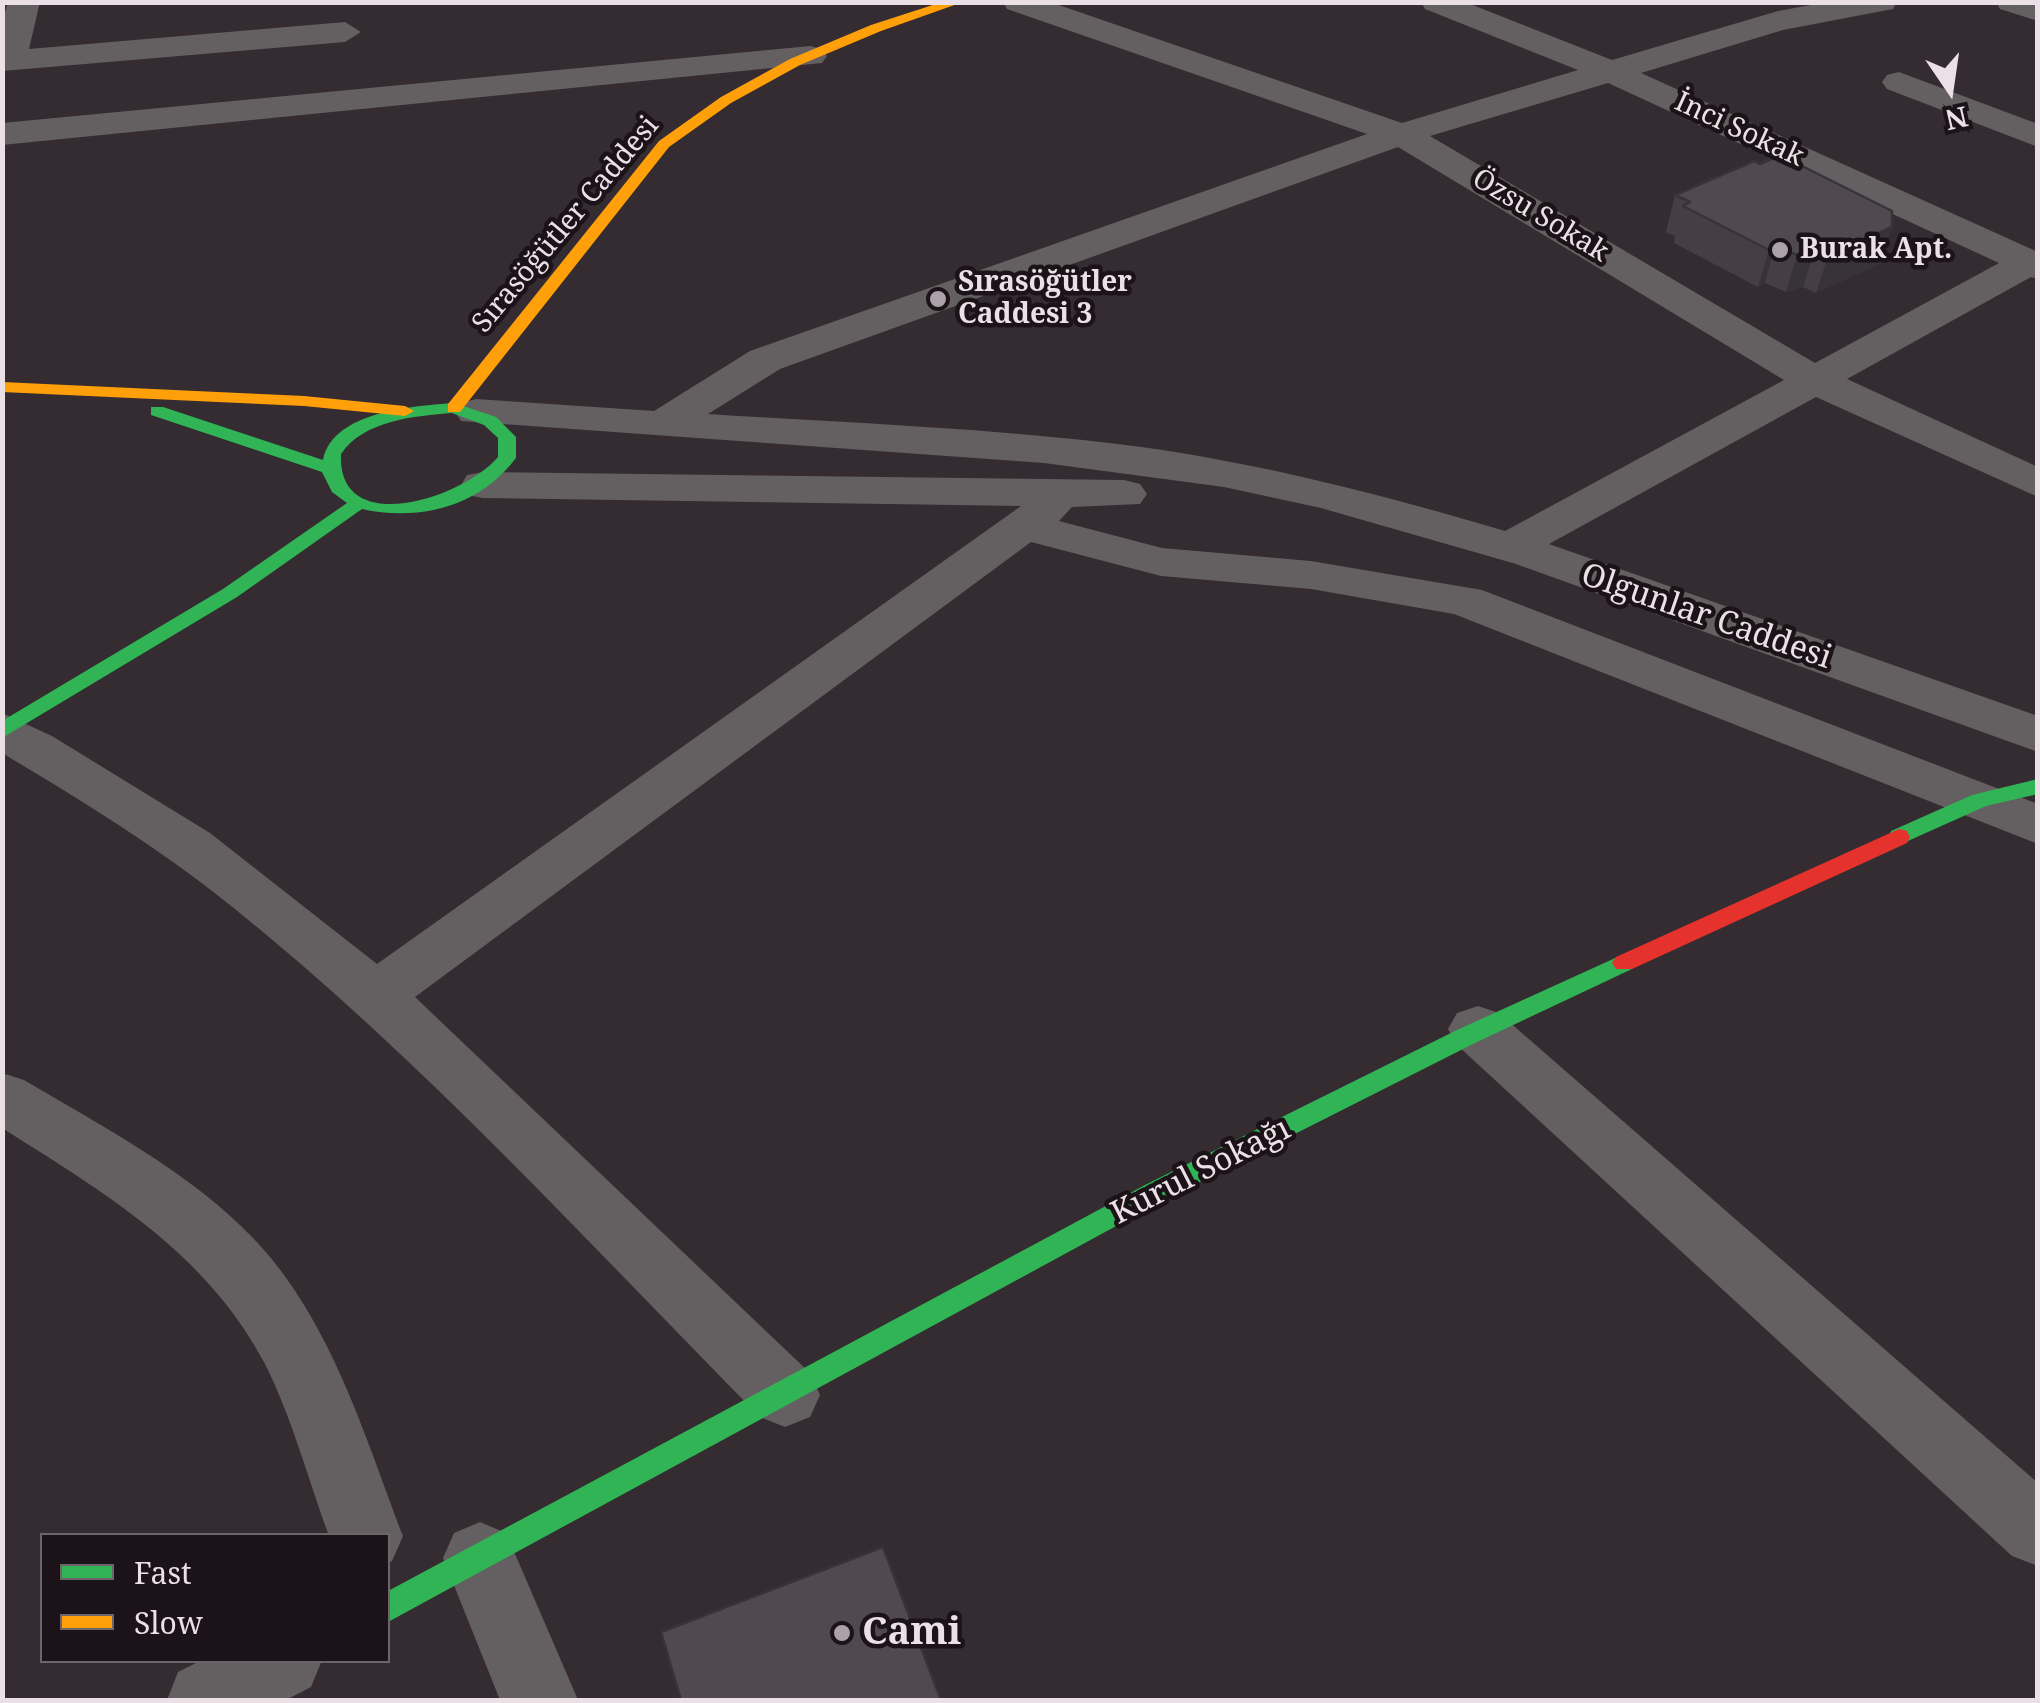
<!DOCTYPE html>
<html>
<head>
<meta charset="utf-8">
<style>
	body { margin:0 }
	#map { position:relative; width:2040px; height:1703px; overflow:hidden; background:#342c30; font-family:"Noto Serif",serif }
	canvas { display:block }
	.frame { position:absolute; inset:0; border:5px solid #ebe0e6; pointer-events:none }
	.legend { position:absolute; left:40px; top:1533px; width:350px; height:130px; box-sizing:border-box; background:#1b1317; border:2px solid #6e656a; margin:0; padding:12px 18px; list-style:none; font-size:30px; color:#ebe0e6 }
	.legend li { display:flex; align-items:center; gap:20px; height:50px }
	.legend b { width:50px; border:2px solid #6e656a }
	.north { position:absolute; left:1900px; top:40px; width:100px; height:100px; -webkit-text-stroke:8px #1b1317; paint-order:stroke; rotate:167deg; font-size:28px; font-weight:700; line-height:40px; text-align:center; color:#ebe0e6 }
	.north::after { content:''; display:block; margin:auto; width:35px; height:45px; background:#ebe0e6; clip-path:polygon(50% 0,100% 100%,50% 72%,0 100%) }
</style>
</head>
<body>
<div id="map">
<canvas width="2040" height="1703"></canvas>
<div class="frame"></div>
<ul class="legend">
<li><b style="height:12px;background:#30b455"></b>Fast</li>
<li><b style="height:12px;background:#ff9f0a"></b>Slow</li>
</ul>
<div class="north">N</div>
</div>
<script>
const ctx = document.querySelector('canvas').getContext('2d');
ctx.lineJoin = 'round';
function fill(path, color) {
  ctx.fillStyle = color;
  ctx.fill(path, 'evenodd');
}
function stroke(path, color, width, dash) {
  ctx.strokeStyle = color;
  ctx.lineWidth = width;
  ctx.lineCap = dash ? 'butt' : 'round';
  ctx.setLineDash(dash || []);
  ctx.stroke(path);
}
function write(font, color, halo, rows, align = 'center') {
  ctx.font = font + ' "Noto Serif",serif';
  ctx.lineWidth = 9;
  ctx.setLineDash([]);
  ctx.textBaseline = 'middle';
  ctx.strokeStyle = halo;
  ctx.fillStyle = color;
  for (const [text, x, y, turn = 0] of rows) {
    ctx.save();
    ctx.translate(x, y);
    ctx.rotate((+turn || 0) * Math.PI / 180);
    ctx.textAlign = isNaN(turn) ? turn : align;
    if (halo) ctx.strokeText(text, 0, 0);
    ctx.fillText(text, 0, 0);
    ctx.restore();
  }
}
fill(new Path2D(`
	M 8,2 L 40,2 L 29,49 L 345,22 L 361,32 L 345,42 L 2,71 L 2,23 Z
	M 1003,2 L 1050,2 L 1402,123 L 1578,70 L 1425,9 L 1421,2 L 1465,2 L 1612,60 L 1778,11 L 1827,2 L 1897,2 L 1893,9 L 1783,30 L 1641,73 L 2038,252 L 2038,279 L 2031,277 L 1847,379 L 2038,467 L 2038,497 L 1816,397 L 1549,544 L 2038,716 L 2038,752 L 1516,564 L 1321,508 L 1224,487 L 1044,463 L 461,421 L 455,412 L 461,403 L 476,399 L 654,411 L 750,351 L 1367,134 L 1007,9 ZM 1608,83 L 1999,263 L 1815,363 L 1430,136 ZM 1398,147 L 1784,380 L 1505,531 C 1384,495 1260,463 1134,446 C 993,428 850,423 708,414 L 780,369 Z
	M 1996,2 L 2038,2 L 2038,21 L 2000,9 Z
	M 810,46 L 822,49 L 827,56 L 822,63 L 2,145 L 2,123 Z
	M 1899,72 L 2038,124 L 2038,147 L 1887,89 L 1882,82 L 1887,75 Z
	M 483,472 L 1124,480 L 1140,484 L 1147,494 L 1140,504 L 1072,507 L 1059,521 L 1162,548 L 1311,561 L 1482,590 L 2038,804 L 2038,844 L 1454,614 L 1311,589 L 1161,576 L 1031,542 L 415,997 L 810,1373 L 820,1395 L 810,1417 L 785,1427 L 760,1417 C 588,1243 422,1059 230,905 C 159,848 81,800 2,753 L 2,713 L 52,736 L 210,833 L 377,964 L 1021,506 L 483,498 L 467,495 L 461,485 L 467,475 Z
	M 1478,1006 L 1499,1013 L 2038,1483 L 2038,1566 L 2012,1556 L 1457,1045 L 1448,1029 L 1457,1013 Z
	M 2,1073 L 24,1080 C 103,1127 189,1171 254,1239 C 331,1320 364,1434 403,1536 L 392,1561 L 388,1563 L 388,1536 L 329,1536 C 308,1479 292,1418 265,1364 C 207,1253 105,1193 2,1128 Z
	M 480,1522 L 506,1533 L 578,1700 L 500,1700 L 443,1558 L 454,1533 Z
	M 202,1660 L 322,1660 L 311,1687 L 286,1700 L 167,1700 L 178,1672 Z`), '#645f60');
fill(new Path2D(`
	M 454,403 L 496,417 L 516,437 L 516,458 C 480,506 420,522 362,509 L 237,597 L 2,738 L 2,721 L 223,589 L 347,503 L 332,492 L 322,472 L 151,415 L 151,407 L 163,407 L 323,460 C 333,411 414,406 454,403 ZM 452,413 L 484,425 L 498,438 L 498,457 C 462,499 337,539 341,454 C 364,420 415,416 452,413 Z
	M 2038,779 L 2038,794 L 1986,806 L 1899,845 L 1888,837 L 1891,831 L 1972,795 Z
	M 1624,954 L 1632,957 L 1636,963 L 1632,969 L 1475,1043 L 1164,1200 L 388,1622 L 388,1591 L 1145,1185 L 1457,1030 Z`), '#30b455');
fill(new Path2D(`
	M 942,2 L 963,2 L 881,31 L 800,65 L 731,103 L 669,147 L 460,412 L 448,412 L 448,404 L 659,141 L 721,97 L 790,59 L 871,25 Z
	M 2,382 L 304,396 L 405,406 L 414,411 L 405,416 L 304,406 L 2,392 Z`), '#ff9f0a');
fill(new Path2D(`
	M 1899,829 L 1907,831 L 1910,837 L 1907,843 L 1632,969 L 1616,969 L 1612,963 L 1616,957 Z`), '#e5322d');
fill(new Path2D(`
	M 1675,195 L 1892,227 L 1879,264 L 1816,293 L 1803,287 L 1786,292 L 1765,283 L 1758,287 L 1674,243 L 1675,236 L 1666,232 Z`), '#453f45');
fill(new Path2D(`
	M 1892,227 L 1879,264 L 1816,293 L 1828,256 Z
	M 1775,246 L 1765,283 L 1758,287 L 1769,250 Z
	M 1815,250 L 1803,287 L 1786,292 L 1797,255 Z`), '#383338');
const building = new Path2D(`
	M 1773,158 L 1793,168 L 1800,165 L 1892,211 L 1892,227 L 1828,256 L 1815,250 L 1797,255 L 1775,246 L 1769,250 L 1683,206 L 1690,202 L 1675,195 L 1754,161 L 1760,164 Z
	M 883,1547 L 941,1700 L 681,1700 L 661,1632 Z`);
fill(building, '#504950');
stroke(building, '#383338', 2.5);
for (const [x, y, r, color] of [
	[1780,250,10,"#aba1a6"],
	[938,299,10,"#aba1a6"],
	[842,1633,10,"#aba1a6"]
]) {
  const dot = new Path2D();
  dot.arc(x, y, r, 0, 2 * Math.PI);
  ctx.fillStyle = color;
  ctx.fill(dot);
  stroke(dot, '#1b1317', 4);
}
write('28px', '#ebe0e6', '#1b1317', [
	["İnci Sokak",1739,130,25],
	["Özsu Sokak",1540,216,31],
	["Sırasöğütler Caddesi",566,225,-50]
]);
write('bold 28px', '#ebe0e6', '#1b1317', [
	["Burak Apt.",1800,250],
	["Sırasöğütler",958,283],
	["Caddesi 3",958,315]
], 'left');
write('32px', '#ebe0e6', '#1b1317', [
	["Olgunlar Caddesi",1706,617,19],
	["Kurul Sokağı",1201,1172,-27]
]);
write('bold 38px', '#ebe0e6', '#1b1317', [
	["Cami",862,1633]
], 'left');
</script>
</body>
</html>
